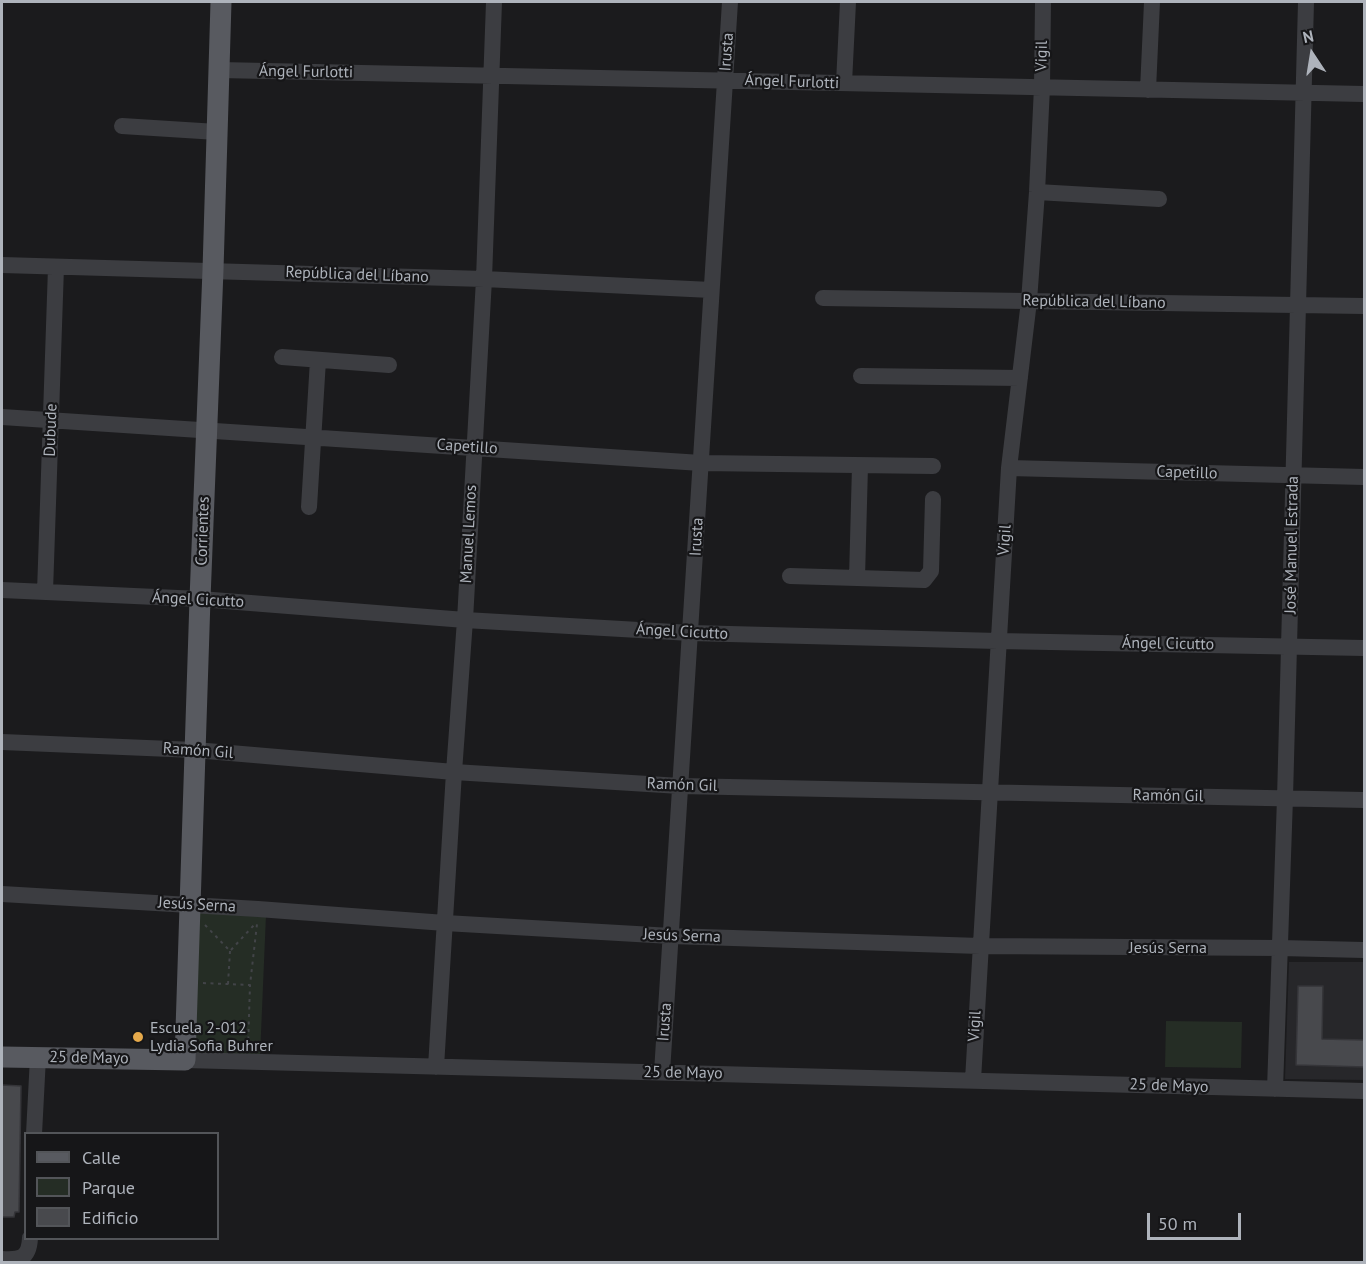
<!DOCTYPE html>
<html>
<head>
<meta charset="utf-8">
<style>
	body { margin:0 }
	#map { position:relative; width:1366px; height:1264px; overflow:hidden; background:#1b1b1d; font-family:"PT Sans",sans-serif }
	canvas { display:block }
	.frame { position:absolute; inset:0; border:3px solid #aeb3bb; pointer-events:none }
	.legend { position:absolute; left:24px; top:1132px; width:195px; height:108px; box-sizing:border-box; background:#161618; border:2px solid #535559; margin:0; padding:8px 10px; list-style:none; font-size:18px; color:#aeb3bb }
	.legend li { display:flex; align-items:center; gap:12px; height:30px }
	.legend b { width:30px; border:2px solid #535559 }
	.north { position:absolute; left:1282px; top:24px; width:60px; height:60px; -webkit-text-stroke:4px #161618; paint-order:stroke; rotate:348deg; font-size:16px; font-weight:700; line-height:24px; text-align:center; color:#aeb3bb }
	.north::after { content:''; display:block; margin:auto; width:21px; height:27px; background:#aeb3bb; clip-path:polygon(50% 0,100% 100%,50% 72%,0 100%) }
	.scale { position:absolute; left:1147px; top:1213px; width:94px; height:27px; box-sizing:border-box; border:3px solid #aeb3bb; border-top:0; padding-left:8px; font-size:18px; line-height:21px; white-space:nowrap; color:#aeb3bb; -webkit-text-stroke:4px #161618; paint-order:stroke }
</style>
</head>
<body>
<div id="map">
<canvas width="1366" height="1264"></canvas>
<div class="frame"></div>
<ul class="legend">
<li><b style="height:8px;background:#585a60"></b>Calle</li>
<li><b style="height:16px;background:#252d25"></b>Parque</li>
<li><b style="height:16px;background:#48494d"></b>Edificio</li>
</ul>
<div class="north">N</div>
<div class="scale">50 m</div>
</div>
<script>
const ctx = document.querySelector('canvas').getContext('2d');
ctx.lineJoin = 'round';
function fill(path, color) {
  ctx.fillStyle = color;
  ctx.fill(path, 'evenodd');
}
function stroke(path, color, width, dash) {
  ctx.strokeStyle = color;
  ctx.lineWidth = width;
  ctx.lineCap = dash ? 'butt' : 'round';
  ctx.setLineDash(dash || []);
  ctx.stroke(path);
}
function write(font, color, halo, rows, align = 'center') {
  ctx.font = font + ' "PT Sans",sans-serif';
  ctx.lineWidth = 4.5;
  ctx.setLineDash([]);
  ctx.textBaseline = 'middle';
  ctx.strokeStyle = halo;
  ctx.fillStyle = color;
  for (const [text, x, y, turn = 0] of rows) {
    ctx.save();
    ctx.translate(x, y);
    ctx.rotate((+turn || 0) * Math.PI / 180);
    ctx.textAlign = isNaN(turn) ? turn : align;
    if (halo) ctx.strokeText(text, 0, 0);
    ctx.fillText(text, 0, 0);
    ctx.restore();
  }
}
fill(new Path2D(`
	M 1289,962 L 1364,962 L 1364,1080 L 1285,1079 Z`), '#27272a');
fill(new Path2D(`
	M 199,913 L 266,915 L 260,1057 L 193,1054 Z
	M 1166,1021 L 1242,1022 L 1241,1068 L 1165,1067 Z`), '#252d25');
const building = new Path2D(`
	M 1298,986 L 1323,986 L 1322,1039 L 1364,1040 L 1364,1067 L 1296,1065 Z
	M 2,1085 L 21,1086 L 19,1212 L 15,1212 L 14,1217 L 2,1217 Z`);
fill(building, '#48494d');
stroke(building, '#353539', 1.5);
stroke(new Path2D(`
	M 205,925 L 230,951 L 255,924
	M 203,983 L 250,985
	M 228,984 L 230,951
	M 248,1047 L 250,985 L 257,924`), '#424448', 2, [3, 4.5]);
stroke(new Path2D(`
	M 219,70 L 1364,94
	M 844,83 L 848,2
	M 1148,90 L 1152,2
	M 122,126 L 217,132
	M 1037,192 L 1159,199
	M 2,265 L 484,279 L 711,290
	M 823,298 L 1364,306
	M 282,357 L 389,365
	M 861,376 L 1020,378
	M 2,417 L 701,463 L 933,466
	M 1009,468 L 1364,477
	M 309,507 L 318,360
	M 790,576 L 924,580 L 931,571 L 933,499
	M 857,578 L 860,466
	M 2,590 L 200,599 L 465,620 L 691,633 L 998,641 L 1364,648
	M 45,592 L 56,267
	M 2,742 L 195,750 L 454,772 L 680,786 L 1364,800
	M 2,894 L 258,909 L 445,923 L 671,936 L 980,946 L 1280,948 L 1364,950
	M 185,1060 L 1364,1091
	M 436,1067 L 454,772 L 465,620 L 484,279 L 494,2
	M 662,1072 L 730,2
	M 973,1080 L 1009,468 L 1029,301 L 1037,192 L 1042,87 L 1043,2
	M 1275,1089 L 1285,798 L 1306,2
	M 34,1134 L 38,1057
	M 2,1259 C 20,1260 29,1259 30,1238`), '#3c3d41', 16);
stroke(new Path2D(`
	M 2,1057 L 185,1060 L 200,599 L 213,270 L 221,2`), '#585a60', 21);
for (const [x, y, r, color] of [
	[138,1037,6,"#e5a94b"]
]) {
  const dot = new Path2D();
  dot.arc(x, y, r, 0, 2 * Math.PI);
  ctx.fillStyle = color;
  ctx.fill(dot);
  stroke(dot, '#161618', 2);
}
write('16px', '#aeb3bb', '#161618', [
	["Irusta",727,52,-86],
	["Vigil",1042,56,-89],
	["Ángel Furlotti",306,72,1],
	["Ángel Furlotti",792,82,2],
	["República del Líbano",357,275,2],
	["República del Líbano",1094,302,1],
	["Dubude",51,430,-88],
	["Capetillo",467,447,4],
	["Capetillo",1187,473,2],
	["Corrientes",203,531,-88],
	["Manuel Lemos",469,534,-87],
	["Irusta",697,537,-87],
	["Vigil",1005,540,-86],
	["José Manuel Estrada",1292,545,-89],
	["Ángel Cicutto",198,600,3],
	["Ángel Cicutto",682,632,3],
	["Ángel Cicutto",1168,644,1],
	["Ramón Gil",198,751,4],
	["Ramón Gil",682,785,2],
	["Ramón Gil",1168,796,1],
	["Jesús Serna",197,905,3],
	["Jesús Serna",682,936,2],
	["Jesús Serna",1168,948],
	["Irusta",665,1022,-86],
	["Vigil",975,1026,-87],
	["25 de Mayo",89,1058,1],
	["25 de Mayo",683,1073,1],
	["25 de Mayo",1169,1086,2]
]);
write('16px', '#aeb3bb', '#161618', [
	["Escuela 2-012",150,1028],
	["Lydia Sofia Buhrer",150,1046]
], 'left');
</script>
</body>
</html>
